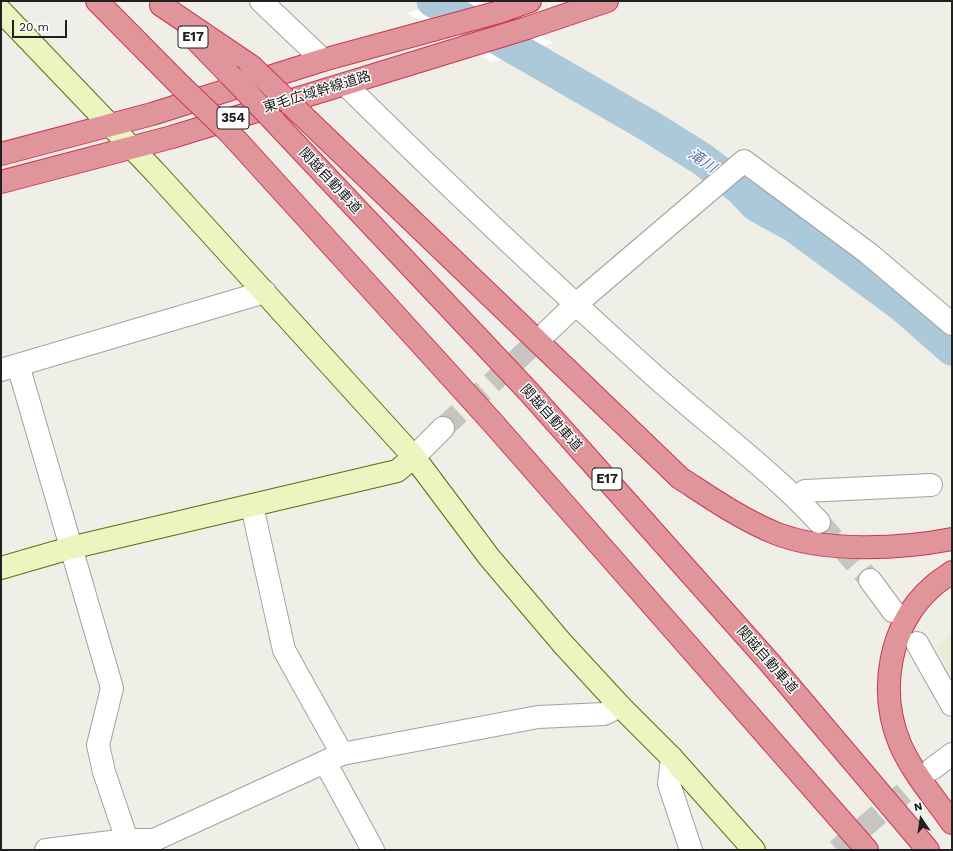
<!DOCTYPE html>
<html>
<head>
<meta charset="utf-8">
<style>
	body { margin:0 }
	#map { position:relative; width:953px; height:851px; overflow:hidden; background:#efeee7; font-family:"Work Sans",sans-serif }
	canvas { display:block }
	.frame { position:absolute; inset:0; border:2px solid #202020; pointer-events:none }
	.north { position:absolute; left:901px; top:799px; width:40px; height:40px; -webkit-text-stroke:3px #fff; paint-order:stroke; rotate:347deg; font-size:11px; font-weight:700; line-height:16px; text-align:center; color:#202020 }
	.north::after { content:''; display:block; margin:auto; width:14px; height:18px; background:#202020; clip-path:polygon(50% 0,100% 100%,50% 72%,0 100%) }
	.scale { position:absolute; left:12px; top:20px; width:55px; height:18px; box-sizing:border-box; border:2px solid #202020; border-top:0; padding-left:5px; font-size:12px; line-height:14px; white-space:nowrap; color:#202020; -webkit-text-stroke:3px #fff; paint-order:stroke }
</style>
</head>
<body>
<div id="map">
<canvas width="953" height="851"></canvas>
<div class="frame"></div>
<div class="north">N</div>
<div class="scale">20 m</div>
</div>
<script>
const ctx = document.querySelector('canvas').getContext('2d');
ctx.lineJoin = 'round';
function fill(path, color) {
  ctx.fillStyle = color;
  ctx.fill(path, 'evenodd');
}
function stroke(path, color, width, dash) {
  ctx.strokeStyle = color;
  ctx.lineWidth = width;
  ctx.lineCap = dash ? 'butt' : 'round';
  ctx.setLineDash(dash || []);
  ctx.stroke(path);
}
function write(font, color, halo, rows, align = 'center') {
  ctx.font = font + ' "Work Sans","Noto Sans JP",sans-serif';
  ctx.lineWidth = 3;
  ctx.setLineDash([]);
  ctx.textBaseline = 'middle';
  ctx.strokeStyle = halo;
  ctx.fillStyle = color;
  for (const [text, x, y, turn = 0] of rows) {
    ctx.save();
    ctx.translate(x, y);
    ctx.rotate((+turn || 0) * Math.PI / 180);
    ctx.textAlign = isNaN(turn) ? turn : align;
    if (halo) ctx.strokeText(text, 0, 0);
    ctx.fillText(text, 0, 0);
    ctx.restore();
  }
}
fill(new Path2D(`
	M 952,634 L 952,678 L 936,647 Z`), '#e8ecd4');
fill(new Path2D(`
	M 450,1 L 479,1 L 553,43 L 492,62 L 407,13 Z`), '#fff');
stroke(new Path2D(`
	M 433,1 L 651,127 L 702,159 L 741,189 L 756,205 L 794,226 L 904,307 L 952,349`), '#abc9d9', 33);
stroke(new Path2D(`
	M 443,428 L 547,332
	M 819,522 L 870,580
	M 837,850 L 932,769`), '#c6c5bf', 22, [22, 11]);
const street = new Path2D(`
	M 261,1 L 323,60
	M 345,84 C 444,182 546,278 649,371 C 705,422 768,467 819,522
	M 547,332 L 575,305 L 744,161 L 868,253 L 952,324
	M 18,365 L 112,688 L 98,745 L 104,772 L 127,840
	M 1,370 L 265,292
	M 414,457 L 443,428
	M 797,498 L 805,491 L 931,485
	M 252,506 L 284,650 L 342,754
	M 870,580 L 893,611
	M 917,643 L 952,705
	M 672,758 L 669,784 L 691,850
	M 325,762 L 373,850
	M 932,769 L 952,754
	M 46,850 L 127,840 L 154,840 L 342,754 L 538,717 L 604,714 L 620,706`);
const secondary = new Path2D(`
	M 1,11 L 156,173 L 414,457 L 489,557 L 562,643 L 620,706 L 672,758 L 754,850
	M 1,568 L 70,548 L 397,471 L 414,457`);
const highway = new Path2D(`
	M 97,1 L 181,86
	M 161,5 L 251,66
	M 195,39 L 229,74
	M 301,114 L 680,478 C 711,498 741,519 775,533 C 824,553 901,549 952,539
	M 273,120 L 529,392 L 770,663 L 928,850
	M 229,132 L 493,423 L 867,850
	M 1,154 L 152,114 L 323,60 L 499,12 L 530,1
	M 1,182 L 172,137 L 527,28 L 607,1
	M 952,572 C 946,577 938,581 932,587 C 889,625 878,691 900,744 C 912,772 934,797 952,823`);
stroke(street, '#a1a1a1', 24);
stroke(secondary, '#596f0e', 24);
stroke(highway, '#cd3456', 24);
stroke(street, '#fff', 22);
stroke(secondary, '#ebf5c0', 22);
stroke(highway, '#e0959a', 22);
const highwayBridge = new Path2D(`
	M 251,66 L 301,114
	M 229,74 L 273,120
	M 181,86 L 229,132`);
stroke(highwayBridge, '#cd3456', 24, []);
stroke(highwayBridge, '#e0959a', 22);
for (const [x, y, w] of [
	[193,37,30],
	[233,118,32],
	[607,479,30]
]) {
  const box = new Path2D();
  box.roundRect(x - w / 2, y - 11, w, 22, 3);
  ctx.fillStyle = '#fff';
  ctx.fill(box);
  stroke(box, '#202020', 1);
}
write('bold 13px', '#202020', null, [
	["E17",193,37],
	["354",233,118],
	["E17",607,479]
]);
write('14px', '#202020', '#fff', [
	["東毛広域幹線道路",317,92,-17],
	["関越自動車道",330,181,47],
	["関越自動車道",551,418,48],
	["関越自動車道",767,660,49]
]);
write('italic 15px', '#5373a8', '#fff', [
	["滝川",702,161,34]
]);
</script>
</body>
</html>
